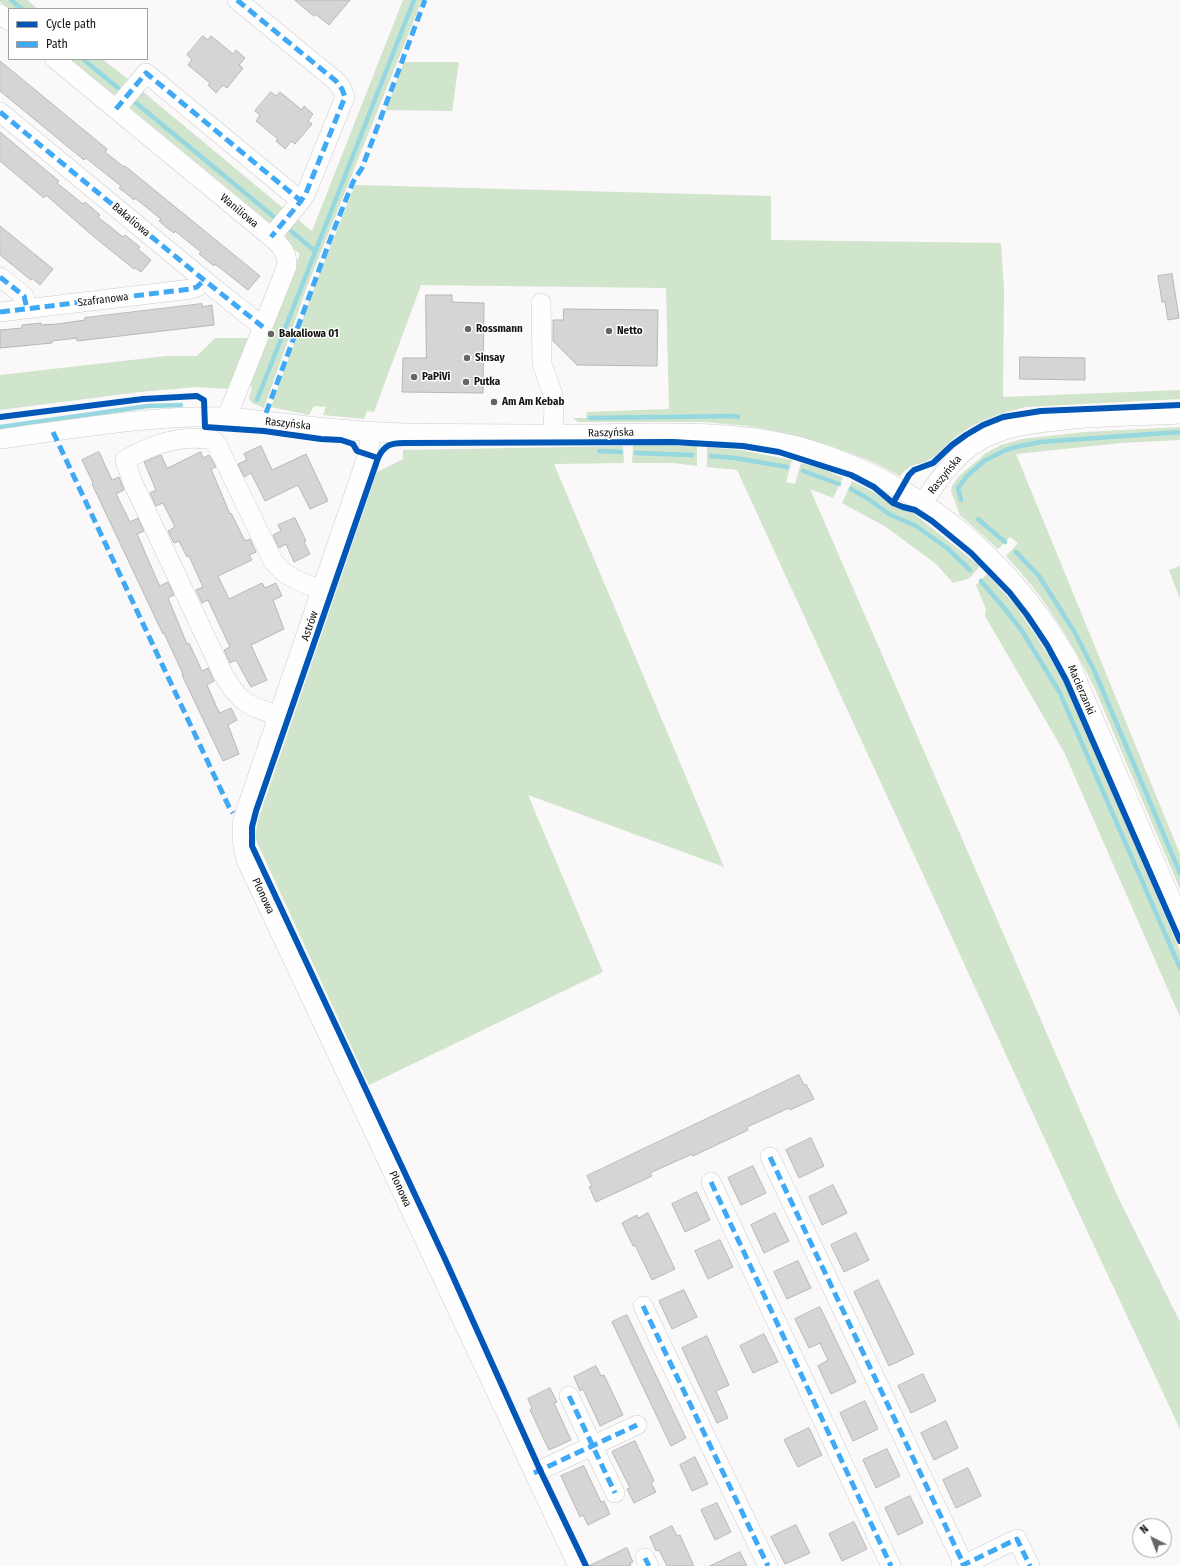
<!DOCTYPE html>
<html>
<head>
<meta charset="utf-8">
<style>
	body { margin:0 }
	#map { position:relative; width:1180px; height:1566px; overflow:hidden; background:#faf8f9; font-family:"Fira Sans Condensed",sans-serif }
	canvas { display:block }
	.legend { position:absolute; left:8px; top:8px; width:140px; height:52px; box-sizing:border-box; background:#fff; border:1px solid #a2a1a2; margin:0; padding:5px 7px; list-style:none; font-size:12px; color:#161516 }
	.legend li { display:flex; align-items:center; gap:8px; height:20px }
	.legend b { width:20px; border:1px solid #a2a1a2 }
	.north { position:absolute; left:1132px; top:1518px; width:40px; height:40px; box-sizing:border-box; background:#fff; border:1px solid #a2a1a2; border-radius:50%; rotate:318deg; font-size:11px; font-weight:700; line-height:16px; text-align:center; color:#161516 }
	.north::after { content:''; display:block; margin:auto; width:14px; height:18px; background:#666465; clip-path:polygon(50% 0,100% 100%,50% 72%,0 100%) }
</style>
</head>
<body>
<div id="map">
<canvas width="1180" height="1566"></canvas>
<ul class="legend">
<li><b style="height:5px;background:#0057b8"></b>Cycle path</li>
<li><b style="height:5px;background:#3fa9f5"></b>Path</li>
</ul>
<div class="north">N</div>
</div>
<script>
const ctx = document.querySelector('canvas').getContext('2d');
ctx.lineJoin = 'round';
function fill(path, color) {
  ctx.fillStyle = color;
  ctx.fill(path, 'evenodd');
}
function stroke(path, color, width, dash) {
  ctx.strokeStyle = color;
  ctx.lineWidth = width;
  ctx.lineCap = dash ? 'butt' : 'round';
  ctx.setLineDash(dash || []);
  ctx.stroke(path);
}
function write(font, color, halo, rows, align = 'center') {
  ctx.font = font + ' "Fira Sans Condensed",sans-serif';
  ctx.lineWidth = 3;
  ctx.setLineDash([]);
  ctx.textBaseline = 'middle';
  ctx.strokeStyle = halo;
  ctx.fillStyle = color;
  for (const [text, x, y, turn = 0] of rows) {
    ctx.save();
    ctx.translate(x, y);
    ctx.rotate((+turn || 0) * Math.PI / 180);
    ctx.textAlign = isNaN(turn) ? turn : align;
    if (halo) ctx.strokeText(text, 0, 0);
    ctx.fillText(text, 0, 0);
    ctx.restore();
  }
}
fill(new Path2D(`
	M 0,0 L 27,0 L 38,9 L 9,9 L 0,2 Z
	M 403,0 L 422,0 L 308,284 L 264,408 L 252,403 L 249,399 L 252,387 L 247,385 L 300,254 L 285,242 C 285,232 291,226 297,219 L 312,231 Z
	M 70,59 L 102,59 L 128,79 L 114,95 Z
	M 404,62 L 459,62 L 452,111 L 386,110 Z
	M 141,90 L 283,208 L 270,223 L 128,106 Z
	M 355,185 L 771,196 L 771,240 L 1001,243 L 1004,290 L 1003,397 L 1180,390 L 1180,399 L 1026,407 C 1001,413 978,420 957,436 C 948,442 941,452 932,458 C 918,467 914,460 900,476 L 873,462 L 834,447 L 786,433 L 747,426 L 703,422 L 578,422 L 573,418 L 586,418 L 587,412 L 669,409 L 666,288 L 421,285 L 374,412 L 367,411 L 364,419 L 323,415 L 326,407 L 314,406 L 309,415 L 271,407 L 316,283 Z
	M 215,338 L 251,338 L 230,389 L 196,387 L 140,392 L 0,410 L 0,375 L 166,356 L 197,356 Z
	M 1180,427 L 1180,440 L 1121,443 L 1016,454 L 1180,854 L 1180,889 L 1095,689 C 1071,640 1043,595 1006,556 L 1018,543 L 1010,537 L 998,549 L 960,515 L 951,491 L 952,486 L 959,476 L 986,453 L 1001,445 L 1022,439 L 1085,432 Z
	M 633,445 L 697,446 L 697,466 L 673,463 L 632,463 Z
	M 623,446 L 624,463 L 554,464 L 724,867 L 528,795 L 603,972 L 369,1085 L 255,838 L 258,820 L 377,472 L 403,459 L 403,450 Z
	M 707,447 L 740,450 L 792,460 L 786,482 L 795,484 L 801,463 L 821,468 L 843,478 L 833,498 L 810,489 L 1117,1195 L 1180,1322 L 1180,1429 L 1082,1220 L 737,470 L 707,467 Z
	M 852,481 L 874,492 L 897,508 L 913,513 L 980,566 L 970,578 L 953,583 L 936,564 L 886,527 L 842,503 Z
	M 1180,566 L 1180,599 L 1169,570 Z
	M 987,574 L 1016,606 L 1044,648 L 1068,690 L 1104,771 L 1180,951 L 1180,1017 L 1064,752 L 985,616 L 986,609 L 976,585 Z`), '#d1e4cc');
stroke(new Path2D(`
	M 11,0 L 22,9
	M 83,59 L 118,88
	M 136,103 L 273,216
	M 291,231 L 315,251
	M 257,400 L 414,0
	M 590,418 L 734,416 L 738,417
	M 0,427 L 148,406 L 181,405
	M 599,451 L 621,452
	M 636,453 L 692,455
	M 711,456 L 735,458 L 787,467
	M 803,471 L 839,484
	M 851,489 L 867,498 L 889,514 L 916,526 L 947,548 L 970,570
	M 961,500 L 958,488 L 967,476 L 984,461 L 1006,450 L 1016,447 L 1040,442 L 1180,432
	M 978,519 L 1005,542
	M 1016,552 L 1039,576 L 1074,631 L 1094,670 L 1180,873
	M 981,581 L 1005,609 L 1022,631 L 1060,693 L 1180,968`), '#96d7e0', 4.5);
const building = new Path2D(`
	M 295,0 L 350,0 L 329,25 L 315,14 L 314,16 Z
	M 203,36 L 208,40 L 211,36 L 233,54 L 236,50 L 245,58 L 239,65 L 243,68 L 227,88 L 223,85 L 216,93 L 208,85 L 210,83 L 188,65 L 192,59 L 187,55 Z
	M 0,61 L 107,149 L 105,152 L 124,167 L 125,166 L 260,276 L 248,290 L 215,264 L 214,266 L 199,254 L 201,252 L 175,231 L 174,233 L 166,227 L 159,221 L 161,219 L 135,198 L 134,200 L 127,194 L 119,188 L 121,186 L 86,158 L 84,160 L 0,91 Z
	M 271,92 L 276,96 L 280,92 L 302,110 L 304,106 L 313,114 L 308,121 L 312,124 L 295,144 L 291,141 L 285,149 L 276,141 L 278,139 L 256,121 L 260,115 L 255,111 Z
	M 0,132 L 59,181 L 57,183 L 83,204 L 85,202 L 92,208 L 100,215 L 98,217 L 123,237 L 125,235 L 140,247 L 138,249 L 151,260 L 141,272 L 135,268 L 134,269 L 93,236 L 46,195 L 44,198 L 0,161 Z
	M 0,226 L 53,269 L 40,285 L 32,278 L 31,280 L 0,255 Z
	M 1172,274 L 1179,318 L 1168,320 L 1165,302 L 1162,302 L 1158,276 Z
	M 426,295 L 452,295 L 452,302 L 484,303 L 483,393 L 402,392 L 403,358 L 426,358 Z
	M 202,304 L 202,307 L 212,305 L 214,325 L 77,341 L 77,338 L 52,341 L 52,343 L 0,348 L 0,330 L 22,328 L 22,325 L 41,323 L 41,325 L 57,324 L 85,320 L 85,318 Z
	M 564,309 L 658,310 L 657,366 L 577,365 L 553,341 L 553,320 L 563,320 Z
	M 1020,357 L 1085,358 L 1085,380 L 1020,379 Z
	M 261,446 L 272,470 L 306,454 L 328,501 L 310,509 L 298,485 L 265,501 L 251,473 L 244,477 L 238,464 L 247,460 L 244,454 Z
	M 99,452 L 112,480 L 119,477 L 124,490 L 116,494 L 130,522 L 138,518 L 144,531 L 137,534 L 157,580 L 160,586 L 168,582 L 174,595 L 168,598 L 187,644 L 189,643 L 202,671 L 208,668 L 214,681 L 207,685 L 217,708 L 220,713 L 231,708 L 237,720 L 228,725 L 239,754 L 223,761 L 182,675 L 183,674 L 164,633 L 163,634 L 92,484 L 93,483 L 82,460 Z
	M 201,452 L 203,458 L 209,455 L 216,467 L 211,469 L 230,514 L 231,513 L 245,541 L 250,539 L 256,552 L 249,555 L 252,560 L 218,576 L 229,599 L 262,583 L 265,588 L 276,583 L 282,596 L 273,600 L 284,629 L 251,645 L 267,680 L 251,687 L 236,660 L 230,663 L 224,650 L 230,647 L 208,600 L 202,603 L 196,590 L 203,587 L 189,556 L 187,557 L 179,541 L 174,543 L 168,531 L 175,527 L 163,503 L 156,506 L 150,493 L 156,490 L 144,462 L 161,455 L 167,468 Z
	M 295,518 L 306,541 L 304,542 L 310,554 L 294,562 L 286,544 L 279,548 L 273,535 L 281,531 L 278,525 Z
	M 799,1075 L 804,1085 L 806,1084 L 814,1099 L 790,1110 L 789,1108 L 747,1127 L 748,1130 L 693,1156 L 692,1154 L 650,1173 L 652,1176 L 596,1202 L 589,1187 L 592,1186 L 587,1176 Z
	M 811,1138 L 824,1166 L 799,1178 L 786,1150 Z
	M 753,1166 L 766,1193 L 741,1205 L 728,1178 Z
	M 833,1185 L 847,1213 L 822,1225 L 809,1197 Z
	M 697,1192 L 710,1220 L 685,1232 L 672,1204 Z
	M 648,1213 L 675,1269 L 652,1280 L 635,1245 L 633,1246 L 622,1223 L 637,1215 L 638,1218 Z
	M 775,1213 L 789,1241 L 764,1253 L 751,1225 Z
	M 856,1233 L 869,1260 L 844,1272 L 831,1245 Z
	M 720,1240 L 733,1267 L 708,1279 L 695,1251 Z
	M 798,1261 L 811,1288 L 787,1299 L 774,1272 Z
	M 878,1280 L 914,1354 L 889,1366 L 854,1292 Z
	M 684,1290 L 697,1317 L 672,1329 L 659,1301 Z
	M 820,1307 L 856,1382 L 831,1394 L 818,1366 L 828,1360 L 820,1343 L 809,1348 L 795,1319 Z
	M 627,1315 L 686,1438 L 671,1446 L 612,1322 Z
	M 764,1334 L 778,1362 L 753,1373 L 740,1346 Z
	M 707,1336 L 729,1385 L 716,1391 L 728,1418 L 717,1423 L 682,1348 Z
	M 596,1366 L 601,1376 L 604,1375 L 623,1415 L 600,1426 L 583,1389 L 580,1391 L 574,1377 Z
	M 923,1374 L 936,1401 L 911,1413 L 898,1386 Z
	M 550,1388 L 557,1402 L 554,1403 L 571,1440 L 549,1450 L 530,1410 L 532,1408 L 528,1399 Z
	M 865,1401 L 878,1429 L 853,1441 L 840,1413 Z
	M 946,1421 L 958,1448 L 934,1460 L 921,1433 Z
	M 809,1428 L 822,1455 L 798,1467 L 784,1440 Z
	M 635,1441 L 654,1481 L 651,1483 L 656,1492 L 634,1503 L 627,1489 L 630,1488 L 612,1452 Z
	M 887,1449 L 900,1476 L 876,1488 L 863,1460 Z
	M 695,1457 L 708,1484 L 692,1491 L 680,1465 Z
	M 584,1466 L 601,1502 L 604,1501 L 610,1514 L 588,1525 L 583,1515 L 580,1517 L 561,1476 Z
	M 968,1468 L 981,1496 L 956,1508 L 943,1480 Z
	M 910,1496 L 923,1523 L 898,1535 L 885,1508 Z
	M 717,1503 L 731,1532 L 715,1540 L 701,1510 Z
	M 854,1522 L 867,1549 L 842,1561 L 829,1534 Z
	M 796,1525 L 810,1553 L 785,1564 L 771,1537 Z
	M 672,1526 L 677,1536 L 680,1535 L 694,1566 L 667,1566 L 659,1550 L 656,1551 L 650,1537 Z
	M 627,1548 L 633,1562 L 630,1563 L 631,1566 L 589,1566 Z
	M 740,1552 L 747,1566 L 710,1566 Z`);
fill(building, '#d6d5d5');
stroke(building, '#b8b7b7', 1);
const minor = new Path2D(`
	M 237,0 L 336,81 L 342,89 L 345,97 L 306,193 L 301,201 L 271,237
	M 0,14 L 9,21
	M 55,59 L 271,237 C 282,247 287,251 287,266 L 227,417
	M 116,109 L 146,73 L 301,201
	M 0,112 L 204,280 L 263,327
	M 0,277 L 24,296 L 27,309
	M 541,303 L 542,364 L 553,395 L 554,404 L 553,434
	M 0,312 L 191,289 L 197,287 L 204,280
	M 371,432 L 368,454 L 243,819 C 241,834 242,847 247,862 L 578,1566
	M 0,439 C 74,429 150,415 225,417 C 244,418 263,421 282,423 C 323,428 363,432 404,433 C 466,434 528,434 589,434 C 659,433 729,429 797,446 C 821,452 845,462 868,472 C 954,513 1020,577 1068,659 L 1180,920
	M 923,502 C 936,484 948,465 965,451 C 996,425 1036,423 1074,419 C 1109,416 1145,416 1180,414
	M 279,716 C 249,706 239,703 223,674 L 133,483 L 125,460 C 152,444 181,434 213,440 L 217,445 L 273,561 C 285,578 304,583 322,590
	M 770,1157 L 964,1565
	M 711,1182 L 891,1566
	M 643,1306 L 768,1566
	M 569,1396 L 615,1493
	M 534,1473 L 637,1425
	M 645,1558 L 649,1566
	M 961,1566 L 1017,1539 L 1030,1566`);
stroke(minor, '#cdcdcd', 20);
stroke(minor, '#fefefe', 19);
stroke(new Path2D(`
	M 237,0 L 336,81 L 342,89 L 345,97 L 306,193 L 301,201 L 271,237
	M 116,109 L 146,73 L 301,201
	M 0,112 L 204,280 L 263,327
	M 0,277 L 24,296 L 27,309
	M 0,312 L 191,289 L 197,287 L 204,280
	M 266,413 L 333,232 L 353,182 L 362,168 L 425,0
	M 53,432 L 229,807 L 233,813
	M 770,1157 L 964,1565
	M 711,1182 L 891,1566
	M 643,1306 L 768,1566
	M 569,1396 L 615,1493
	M 534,1473 L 637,1425
	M 645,1558 L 649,1566
	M 961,1566 L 1017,1539 L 1030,1566`), '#3fa9f5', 5, [10, 5]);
stroke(new Path2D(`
	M 0,417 L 143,399 L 197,396 L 204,400 L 205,427 L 264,431 L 321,439 L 341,440 L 353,444 L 357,451 L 378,458
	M 893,503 L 909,475 L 914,470 L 933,463 L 952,445 L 966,435 L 983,425 L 1003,417 L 1041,411 L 1180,405
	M 586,1566 L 540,1470 L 445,1259 L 252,846 L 252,827 L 256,811 L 378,458 C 384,445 391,443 404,443 L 673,442 L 743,446 L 779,452 L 851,475 L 874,487 L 893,503 L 903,507 L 915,510 L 932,521 L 971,553 L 1010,593 L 1027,615 L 1047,645 L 1066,680 L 1180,941`), '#0057b8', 6);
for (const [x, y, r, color] of [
	[468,329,4,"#666465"],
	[609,331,4,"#666465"],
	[271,334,4,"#666465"],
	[467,358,4,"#666465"],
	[414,377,4,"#666465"],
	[466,382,4,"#666465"],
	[494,402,4,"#666465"]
]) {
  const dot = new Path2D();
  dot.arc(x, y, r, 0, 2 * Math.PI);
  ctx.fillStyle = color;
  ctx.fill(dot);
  stroke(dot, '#fff', 1.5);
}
write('11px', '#161516', '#fff', [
	["Waniliowa",239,211,40],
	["Bakaliowa",131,220,40],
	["Szafranowa",103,300,-7],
	["Raszyńska",288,424,6],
	["Raszyńska",611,433,-1],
	["Raszyńska",945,475,-51],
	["Astrów",310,626,-71],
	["Macierzanki",1081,690,67],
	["Plonowa",263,896,65],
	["Plonowa",400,1189,65]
]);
write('bold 11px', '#161516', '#fff', [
	["Rossmann",476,329],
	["Netto",617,331],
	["Bakaliowa 01",279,334],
	["Sinsay",475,358],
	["PaPiVi",422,377],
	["Putka",474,382],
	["Am Am Kebab",502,402]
], 'left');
</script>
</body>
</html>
